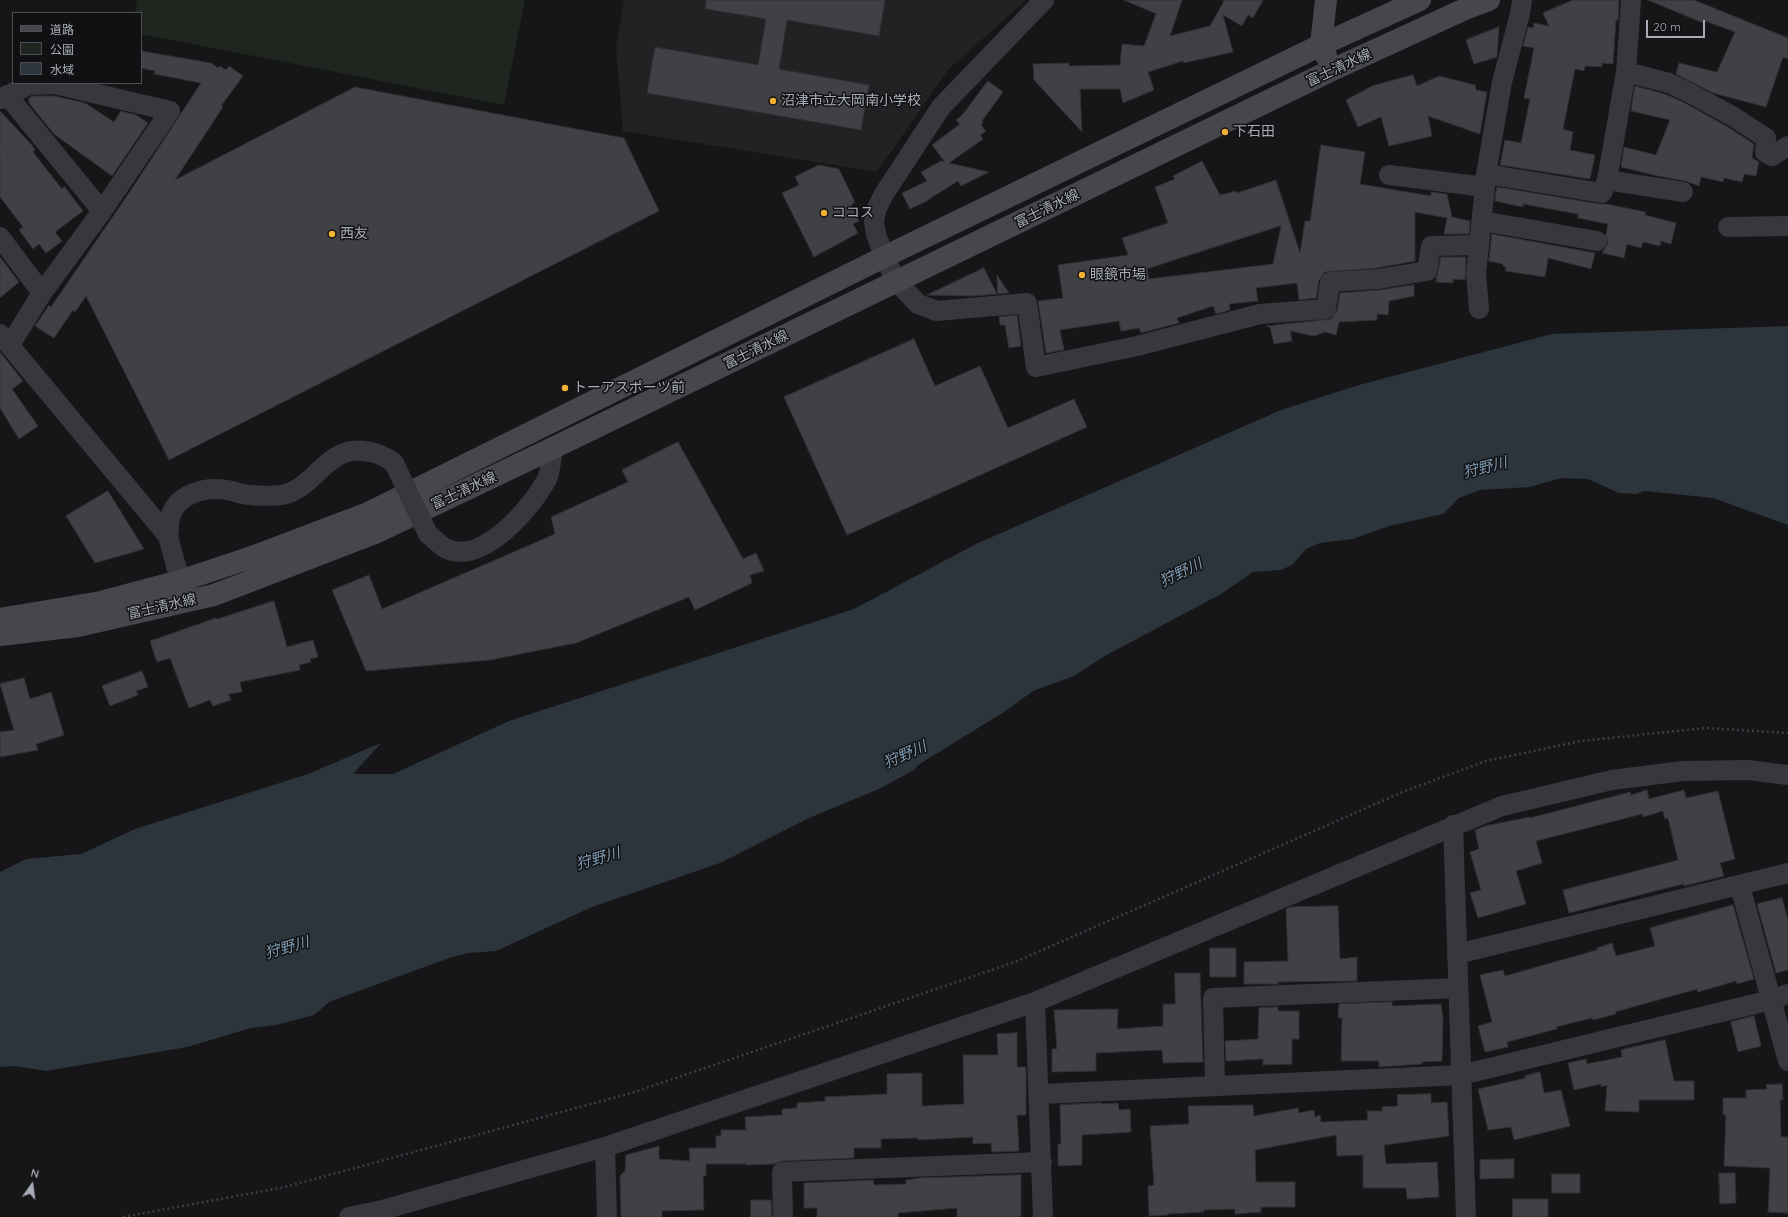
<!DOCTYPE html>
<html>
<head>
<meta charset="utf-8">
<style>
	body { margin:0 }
	#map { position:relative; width:1788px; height:1217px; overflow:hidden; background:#161618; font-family:Quicksand,"Noto Sans JP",sans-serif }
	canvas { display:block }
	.legend { position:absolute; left:12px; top:12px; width:130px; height:72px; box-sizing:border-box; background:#111113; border:1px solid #4d4f55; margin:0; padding:5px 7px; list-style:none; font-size:12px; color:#a8adb8 }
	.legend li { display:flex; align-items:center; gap:8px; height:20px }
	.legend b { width:20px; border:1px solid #4d4f55 }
	.north { position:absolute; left:12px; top:1165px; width:40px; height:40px; -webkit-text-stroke:3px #111113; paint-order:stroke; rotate:14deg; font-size:11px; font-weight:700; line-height:16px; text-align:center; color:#a8adb8 }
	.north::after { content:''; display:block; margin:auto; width:14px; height:18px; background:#a8adb8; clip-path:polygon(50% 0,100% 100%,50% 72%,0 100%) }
	.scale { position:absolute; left:1646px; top:20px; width:59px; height:18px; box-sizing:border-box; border:2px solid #a8adb8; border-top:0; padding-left:5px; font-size:12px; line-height:14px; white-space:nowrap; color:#a8adb8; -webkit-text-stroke:3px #111113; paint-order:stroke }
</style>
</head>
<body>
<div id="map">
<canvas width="1788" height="1217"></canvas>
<ul class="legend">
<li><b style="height:5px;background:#45474d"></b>道路</li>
<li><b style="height:11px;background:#1e261f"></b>公園</li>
<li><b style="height:11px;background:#2c353c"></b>水域</li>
</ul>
<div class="north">N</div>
<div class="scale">20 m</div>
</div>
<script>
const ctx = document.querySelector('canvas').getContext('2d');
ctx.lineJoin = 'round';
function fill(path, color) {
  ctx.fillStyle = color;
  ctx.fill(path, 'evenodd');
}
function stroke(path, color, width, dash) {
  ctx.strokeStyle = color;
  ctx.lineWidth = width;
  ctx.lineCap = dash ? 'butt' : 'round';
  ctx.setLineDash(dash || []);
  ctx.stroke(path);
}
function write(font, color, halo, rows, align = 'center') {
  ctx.font = font + ' Quicksand,"Noto Sans JP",sans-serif';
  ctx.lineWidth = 3;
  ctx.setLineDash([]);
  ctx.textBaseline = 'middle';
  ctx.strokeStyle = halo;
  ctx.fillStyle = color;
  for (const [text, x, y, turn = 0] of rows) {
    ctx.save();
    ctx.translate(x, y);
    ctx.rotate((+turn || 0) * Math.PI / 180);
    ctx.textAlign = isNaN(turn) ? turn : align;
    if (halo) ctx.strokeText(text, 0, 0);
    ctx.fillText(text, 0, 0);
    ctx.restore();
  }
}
fill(new Path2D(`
	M 624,0 L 1026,0 L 948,70 L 877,172 L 623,131 L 616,47 Z`), '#222225');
fill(new Path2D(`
	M 137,0 L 525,0 L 504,105 L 141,34 L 141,13 L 135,13 Z`), '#1e261f');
fill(new Path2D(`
	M 1788,326 L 1788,525 L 1713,498 L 1645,491 L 1636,494 L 1619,493 L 1588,479 L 1561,478 L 1530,487 L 1480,490 L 1459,498 L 1443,514 L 1389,526 L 1353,539 L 1320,543 L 1306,549 L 1292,565 L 1281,570 L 1253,572 L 1221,594 L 1103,657 L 1074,676 L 1033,691 L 1004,712 L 918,765 L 914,770 L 879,789 L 809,818 L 720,863 L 592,907 L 496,951 L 469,953 L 449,958 L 329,1002 L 314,1015 L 276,1025 L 251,1028 L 187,1047 L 46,1071 L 15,1066 L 0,1067 L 0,872 L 26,859 L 81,854 L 135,829 L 308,774 L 381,743 L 353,774 L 393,774 L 509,721 L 854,609 L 976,544 L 1281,410 L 1359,385 L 1552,334 Z`), '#2c353c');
const building = new Path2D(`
	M 706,0 L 885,0 L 879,36 L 787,20 L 779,69 L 869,85 L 861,130 L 647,93 L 655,47 L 758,65 L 766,19 L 706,9 Z
	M 1124,0 L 1182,0 L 1170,36 L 1210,26 L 1224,1 L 1222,0 L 1263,0 L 1253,18 L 1248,15 L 1242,26 L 1223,15 L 1233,52 L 1184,63 L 1183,61 L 1148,72 L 1154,90 L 1123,103 L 1120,89 L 1080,89 L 1082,132 L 1034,80 L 1033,64 L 1069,63 L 1069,66 L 1120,65 L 1122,44 L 1144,46 L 1156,14 Z
	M 1573,0 L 1619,0 L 1618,20 L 1616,20 L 1613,64 L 1602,63 L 1602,67 L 1585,66 L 1584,71 L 1575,69 L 1563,129 L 1573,132 L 1570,150 L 1595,155 L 1590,179 L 1500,165 L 1505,140 L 1521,143 L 1530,99 L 1524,98 L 1534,48 L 1523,46 L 1528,27 L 1533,28 L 1534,23 L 1549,26 L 1543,13 Z
	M 1648,0 L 1694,0 L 1788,38 L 1788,59 L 1783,57 L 1766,107 L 1713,93 L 1676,74 L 1679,63 L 1717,72 L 1735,32 L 1705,21 L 1704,23 Z
	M 1499,27 L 1497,57 L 1474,64 L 1466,40 Z
	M 141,51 L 211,63 L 218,68 L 220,66 L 226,70 L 229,66 L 243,76 L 221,106 L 223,107 L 175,180 L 355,87 L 624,138 L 659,211 L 169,460 L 86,296 L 75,312 L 73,310 L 54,338 L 35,326 L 49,305 L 51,307 L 131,190 L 201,83 L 154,74 L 155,71 L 141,68 Z
	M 1413,75 L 1417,86 L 1439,76 L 1475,85 L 1476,90 L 1487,92 L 1480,134 L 1428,116 L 1432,136 L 1389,146 L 1381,117 L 1358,127 L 1346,100 L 1372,86 Z
	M 988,81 L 1003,92 L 982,121 L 983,123 L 981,125 L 986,131 L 980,135 L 983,139 L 949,163 L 989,172 L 961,186 L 958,181 L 929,199 L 929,200 L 910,209 L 902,193 L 927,181 L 921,172 L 941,161 L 945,162 L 932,145 L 960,124 L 956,120 L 963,114 Z
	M 1635,86 L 1665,94 L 1681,101 L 1728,127 L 1754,144 L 1752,158 L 1759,162 L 1756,176 L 1744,174 L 1742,182 L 1724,178 L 1723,182 L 1701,177 L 1699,186 L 1685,181 L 1658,176 L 1621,167 L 1624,147 L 1656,155 L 1670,120 L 1631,111 Z
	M 32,96 L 54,96 L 85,103 L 114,122 L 121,111 L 136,115 L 148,123 L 112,176 L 54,134 L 29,103 L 29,98 Z
	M 0,111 L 31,144 L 35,150 L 33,152 L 62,189 L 64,186 L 83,211 L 55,232 L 62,241 L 46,253 L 39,244 L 33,249 L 19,230 L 23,227 L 0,197 Z
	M 1321,145 L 1365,152 L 1360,184 L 1431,196 L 1431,192 L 1447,194 L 1452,217 L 1470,221 L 1469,234 L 1444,234 L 1447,218 L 1415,212 L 1415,261 L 1377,268 L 1325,272 L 1319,280 L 1316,298 L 1299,300 L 1297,283 L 1256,288 L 1258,301 L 1229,304 L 1230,310 L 1216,314 L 1213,306 L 1177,318 L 1179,323 L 1141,333 L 1139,328 L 1121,331 L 1119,321 L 1060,330 L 1064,350 L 1046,353 L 1038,301 L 1063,298 L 1058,265 L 1128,255 L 1122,238 L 1168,223 L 1155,187 L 1175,179 L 1173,176 L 1202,161 L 1220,195 L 1236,191 L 1237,193 L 1276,180 L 1300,253 L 1305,221 L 1310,221 ZM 1281,226 L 1273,264 L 1149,279 L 1147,269 Z
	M 819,165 L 839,169 L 855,202 L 851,205 L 859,221 L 853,224 L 858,233 L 814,257 L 782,193 L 799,185 L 795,177 Z
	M 1497,187 L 1600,204 L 1606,204 L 1646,212 L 1645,215 L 1676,223 L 1671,244 L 1661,241 L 1660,246 L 1643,242 L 1641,248 L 1627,244 L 1624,258 L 1602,253 L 1608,243 L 1606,235 L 1608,224 L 1578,218 L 1578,214 L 1523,204 L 1523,207 L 1495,201 Z
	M 1492,234 L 1595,253 L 1591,269 L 1548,258 L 1545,277 L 1505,271 L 1506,267 L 1503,266 L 1503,264 L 1489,261 Z
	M 0,257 L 19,282 L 0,298 Z
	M 1441,257 L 1466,257 L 1465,280 L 1453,279 L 1453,283 L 1436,282 Z
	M 984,268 L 997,294 L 972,296 L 927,295 Z
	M 997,275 L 1009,293 L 998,294 Z
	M 1414,285 L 1414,296 L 1389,301 L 1388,315 L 1377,314 L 1377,320 L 1339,322 L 1336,335 L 1325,332 L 1314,336 L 1290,331 L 1292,341 L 1274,344 L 1270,327 L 1266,326 L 1331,319 L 1337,311 L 1340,293 L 1379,290 Z
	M 1017,315 L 1021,346 L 1009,348 L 1005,325 L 1000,325 L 999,317 Z
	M 914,339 L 935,386 L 980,366 L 1008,428 L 1074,399 L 1087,427 L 847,535 L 784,397 Z
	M 0,352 L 23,381 L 12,389 L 38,426 L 19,439 L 0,408 Z
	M 678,442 L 743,559 L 756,553 L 764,571 L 750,575 L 752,583 L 695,610 L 689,597 L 576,643 L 490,660 L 366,671 L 332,590 L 369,575 L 382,609 L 555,534 L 551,517 L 628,482 L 622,470 Z
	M 108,491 L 144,549 L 95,563 L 66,516 Z
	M 274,601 L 287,647 L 313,640 L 318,657 L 310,659 L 311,662 L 299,665 L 300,670 L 240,682 L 242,692 L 228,694 L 231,700 L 213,706 L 210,700 L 189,708 L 170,658 L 157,662 L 150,641 L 216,618 L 217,619 Z
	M 142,671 L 148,687 L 136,691 L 138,695 L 110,706 L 102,686 Z
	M 24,678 L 30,699 L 51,692 L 64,735 L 36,744 L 38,750 L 0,757 L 0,732 L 14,730 L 0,684 Z
	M 1647,790 L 1649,799 L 1684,790 L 1686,798 L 1718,791 L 1735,859 L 1720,863 L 1724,876 L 1684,886 L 1683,884 L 1569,913 L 1563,890 L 1678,860 L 1668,818 L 1665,819 L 1663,811 L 1643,817 L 1642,814 L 1536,841 L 1542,863 L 1516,871 L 1526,904 L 1478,918 L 1470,893 L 1481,890 L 1470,852 L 1479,849 L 1475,830 L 1485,826 L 1530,817 L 1530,818 L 1630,792 L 1631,795 Z
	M 1782,898 L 1788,920 L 1788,970 L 1776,973 L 1757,904 Z
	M 1733,905 L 1754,979 L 1737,984 L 1736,981 L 1698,992 L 1697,989 L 1615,1012 L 1616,1014 L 1593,1020 L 1592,1018 L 1556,1027 L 1557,1029 L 1507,1042 L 1508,1047 L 1485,1052 L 1478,1026 L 1492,1022 L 1480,975 L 1503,970 L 1505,976 L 1597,950 L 1597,948 L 1612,943 L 1616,956 L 1655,946 L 1650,928 Z
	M 1338,906 L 1340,959 L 1357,957 L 1357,981 L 1278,982 L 1278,984 L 1244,984 L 1244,962 L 1288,961 L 1286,909 L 1291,907 Z
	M 1210,948 L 1236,948 L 1236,977 L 1210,977 Z
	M 1175,973 L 1200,973 L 1203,1062 L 1163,1063 L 1162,1050 L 1096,1053 L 1096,1071 L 1052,1072 L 1052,1049 L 1057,1049 L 1054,1010 L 1118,1009 L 1117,1029 L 1163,1026 L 1163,1004 L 1175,1004 Z
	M 1392,1002 L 1392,1006 L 1441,1004 L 1443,1019 L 1442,1061 L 1422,1062 L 1422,1064 L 1379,1067 L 1379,1061 L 1341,1061 L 1342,1018 L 1338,1018 L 1339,1004 Z
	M 1278,1007 L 1278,1011 L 1299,1011 L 1299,1039 L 1292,1039 L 1292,1064 L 1263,1065 L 1263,1059 L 1226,1061 L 1225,1041 L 1258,1039 L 1259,1008 Z
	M 1754,1016 L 1761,1046 L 1738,1052 L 1731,1022 Z
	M 1017,1033 L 1017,1067 L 1026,1067 L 1026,1115 L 1017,1115 L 1019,1151 L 992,1152 L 991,1143 L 973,1144 L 973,1137 L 918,1140 L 918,1138 L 881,1139 L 881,1148 L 854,1148 L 854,1158 L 782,1161 L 774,1164 L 746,1165 L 746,1164 L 706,1164 L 706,1176 L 703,1176 L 704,1210 L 662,1211 L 662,1217 L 621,1217 L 620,1176 L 625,1171 L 626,1155 L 659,1146 L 659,1159 L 690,1161 L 689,1148 L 716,1148 L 716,1136 L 721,1136 L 721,1130 L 746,1130 L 745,1117 L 782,1115 L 782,1109 L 797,1108 L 797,1103 L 825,1101 L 825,1097 L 887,1094 L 887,1074 L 922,1073 L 922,1106 L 964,1104 L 963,1055 L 998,1055 L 997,1034 Z
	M 1665,1040 L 1674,1081 L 1694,1081 L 1694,1100 L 1639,1100 L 1639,1112 L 1605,1111 L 1607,1085 L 1601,1087 L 1601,1084 L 1574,1090 L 1568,1063 L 1586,1059 L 1587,1064 L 1622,1057 L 1621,1050 Z
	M 1540,1072 L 1544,1093 L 1561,1090 L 1570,1126 L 1514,1140 L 1511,1127 L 1488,1130 L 1478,1089 L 1526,1078 L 1525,1076 Z
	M 1782,1084 L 1783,1100 L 1780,1100 L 1781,1137 L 1788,1137 L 1788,1213 L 1768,1212 L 1770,1168 L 1724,1166 L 1726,1115 L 1723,1115 L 1723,1098 L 1746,1098 L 1746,1090 L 1767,1089 L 1766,1085 Z
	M 1431,1094 L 1431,1103 L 1447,1102 L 1449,1136 L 1384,1145 L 1386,1164 L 1437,1162 L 1439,1197 L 1407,1199 L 1406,1188 L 1363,1188 L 1363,1155 L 1337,1156 L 1336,1135 L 1255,1150 L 1256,1182 L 1295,1182 L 1295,1207 L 1261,1207 L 1261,1212 L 1235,1214 L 1235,1209 L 1204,1210 L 1204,1212 L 1168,1214 L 1168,1215 L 1149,1216 L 1148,1186 L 1154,1185 L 1150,1126 L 1189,1124 L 1188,1106 L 1253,1105 L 1254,1116 L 1298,1108 L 1299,1113 L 1314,1110 L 1315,1117 L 1320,1115 L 1321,1122 L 1368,1120 L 1367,1111 L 1382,1111 L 1382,1107 L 1398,1106 L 1397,1095 Z
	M 1101,1103 L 1101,1104 L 1118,1103 L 1119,1110 L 1130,1109 L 1131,1132 L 1082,1135 L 1082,1165 L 1058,1166 L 1058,1144 L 1061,1144 L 1060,1105 Z
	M 1514,1159 L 1514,1178 L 1480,1179 L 1480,1160 Z
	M 1719,1173 L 1735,1173 L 1736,1203 L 1720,1204 Z
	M 1552,1174 L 1580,1174 L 1580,1193 L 1552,1193 Z
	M 1021,1175 L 1021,1217 L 957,1217 L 957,1208 L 898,1213 L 898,1217 L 817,1217 L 817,1208 L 804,1208 L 804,1183 L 873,1180 L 874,1185 L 906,1184 L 906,1180 L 919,1178 Z
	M 1513,1199 L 1548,1199 L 1548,1217 L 1513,1217 Z
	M 751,1200 L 771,1200 L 772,1217 L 751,1217 Z`);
fill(building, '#404145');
stroke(building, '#303034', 1);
stroke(new Path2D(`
	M 123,1217 L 285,1187 L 635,1092 L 1015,962 L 1405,791 L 1486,761 L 1581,741 L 1705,728 L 1788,733`), '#3d3f44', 2.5, [2, 3]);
stroke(new Path2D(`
	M 1044,0 L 941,107 L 884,194 L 876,210 L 874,222 L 876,234 L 884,257 L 897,282 L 918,304 L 937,311 L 1027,303 L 1036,367 L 1137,346 L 1260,314 L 1326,309 L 1330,282 L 1378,279 L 1427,271 L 1431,246 L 1479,245
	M 1626,72 L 1669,83 L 1686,91 L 1734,117 L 1766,138 L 1765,152 L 1772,156 L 1788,146
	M 7,95 L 102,211
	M 0,99 L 29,85 L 55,84 L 170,111 L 102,211 L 42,293 L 10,345
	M 1486,174 L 1502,82 L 1520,14 L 1522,0
	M 1389,175 L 1485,187 L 1486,174 L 1602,193 L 1607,180 L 1683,192
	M 1607,180 L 1626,72 L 1631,0
	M 1482,221 L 1597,241
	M 1728,227 L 1788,226
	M 0,237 L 42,293
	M 1479,309 L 1476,273 L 1485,187
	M 0,334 L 168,536 L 180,581
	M 428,534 C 433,538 439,544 445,548 C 482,567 532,507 547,479 C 551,470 551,458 553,448
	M 168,536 C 169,530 169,524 170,518 C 176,494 205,486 227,490 C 235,491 242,495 250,495 C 260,496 272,496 281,495 C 315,490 325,446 364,451 C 375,452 385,456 394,463
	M 1453,825 L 1466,1217
	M 1740,886 L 1788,1061
	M 1457,954 L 1788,873
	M 1035,1002 L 1043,1217
	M 1215,1086 L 1213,998 L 1458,988
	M 1040,1094 L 1461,1075 L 1771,1000 L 1788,994
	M 605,1147 L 607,1217
	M 349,1217 L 382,1210 L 605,1147 L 1035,1002 L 1502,806 L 1612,780 L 1683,771 L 1748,770 L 1788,775
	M 783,1217 L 782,1172 L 1042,1162`), '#37383d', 20);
stroke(new Path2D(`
	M 1326,0 L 1321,45 L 1326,56
	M 0,619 L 101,602 L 180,581 L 252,557 L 368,513 L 884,257 L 1321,45 L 1420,0
	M 0,635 L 78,626 L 214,595 L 375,533 L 553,448 L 1332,70 L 1465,9 L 1489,0`), '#45474d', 22);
stroke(new Path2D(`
	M 394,463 L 428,534`), '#37383d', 20);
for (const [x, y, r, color] of [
	[773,101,4,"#f2b134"],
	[1225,132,4,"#f2b134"],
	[824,213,4,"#f2b134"],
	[332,234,4,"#f2b134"],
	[1082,275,4,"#f2b134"],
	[565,388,4,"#f2b134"]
]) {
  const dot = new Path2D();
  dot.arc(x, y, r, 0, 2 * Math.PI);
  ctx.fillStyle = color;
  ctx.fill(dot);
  stroke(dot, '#111113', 1.5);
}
write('14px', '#a8adb8', '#111113', [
	["富士清水線",1339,68,-25],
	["富士清水線",1047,209,-26],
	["富士清水線",756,350,-26],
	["富士清水線",464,491,-25],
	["富士清水線",162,607,-13]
]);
write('14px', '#a8adb8', '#111113', [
	["沼津市立大岡南小学校",781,101],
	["下石田",1233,132],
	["ココス",832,213],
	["西友",340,234],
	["眼鏡市場",1090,275],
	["トーアスポーツ前",573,388]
], 'left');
write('italic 15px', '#7f9bb3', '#111113', [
	["狩野川",1485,468,-14],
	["狩野川",1181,573,-26],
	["狩野川",905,755,-24],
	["狩野川",598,859,-16],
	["狩野川",287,948,-16]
]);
</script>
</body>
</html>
